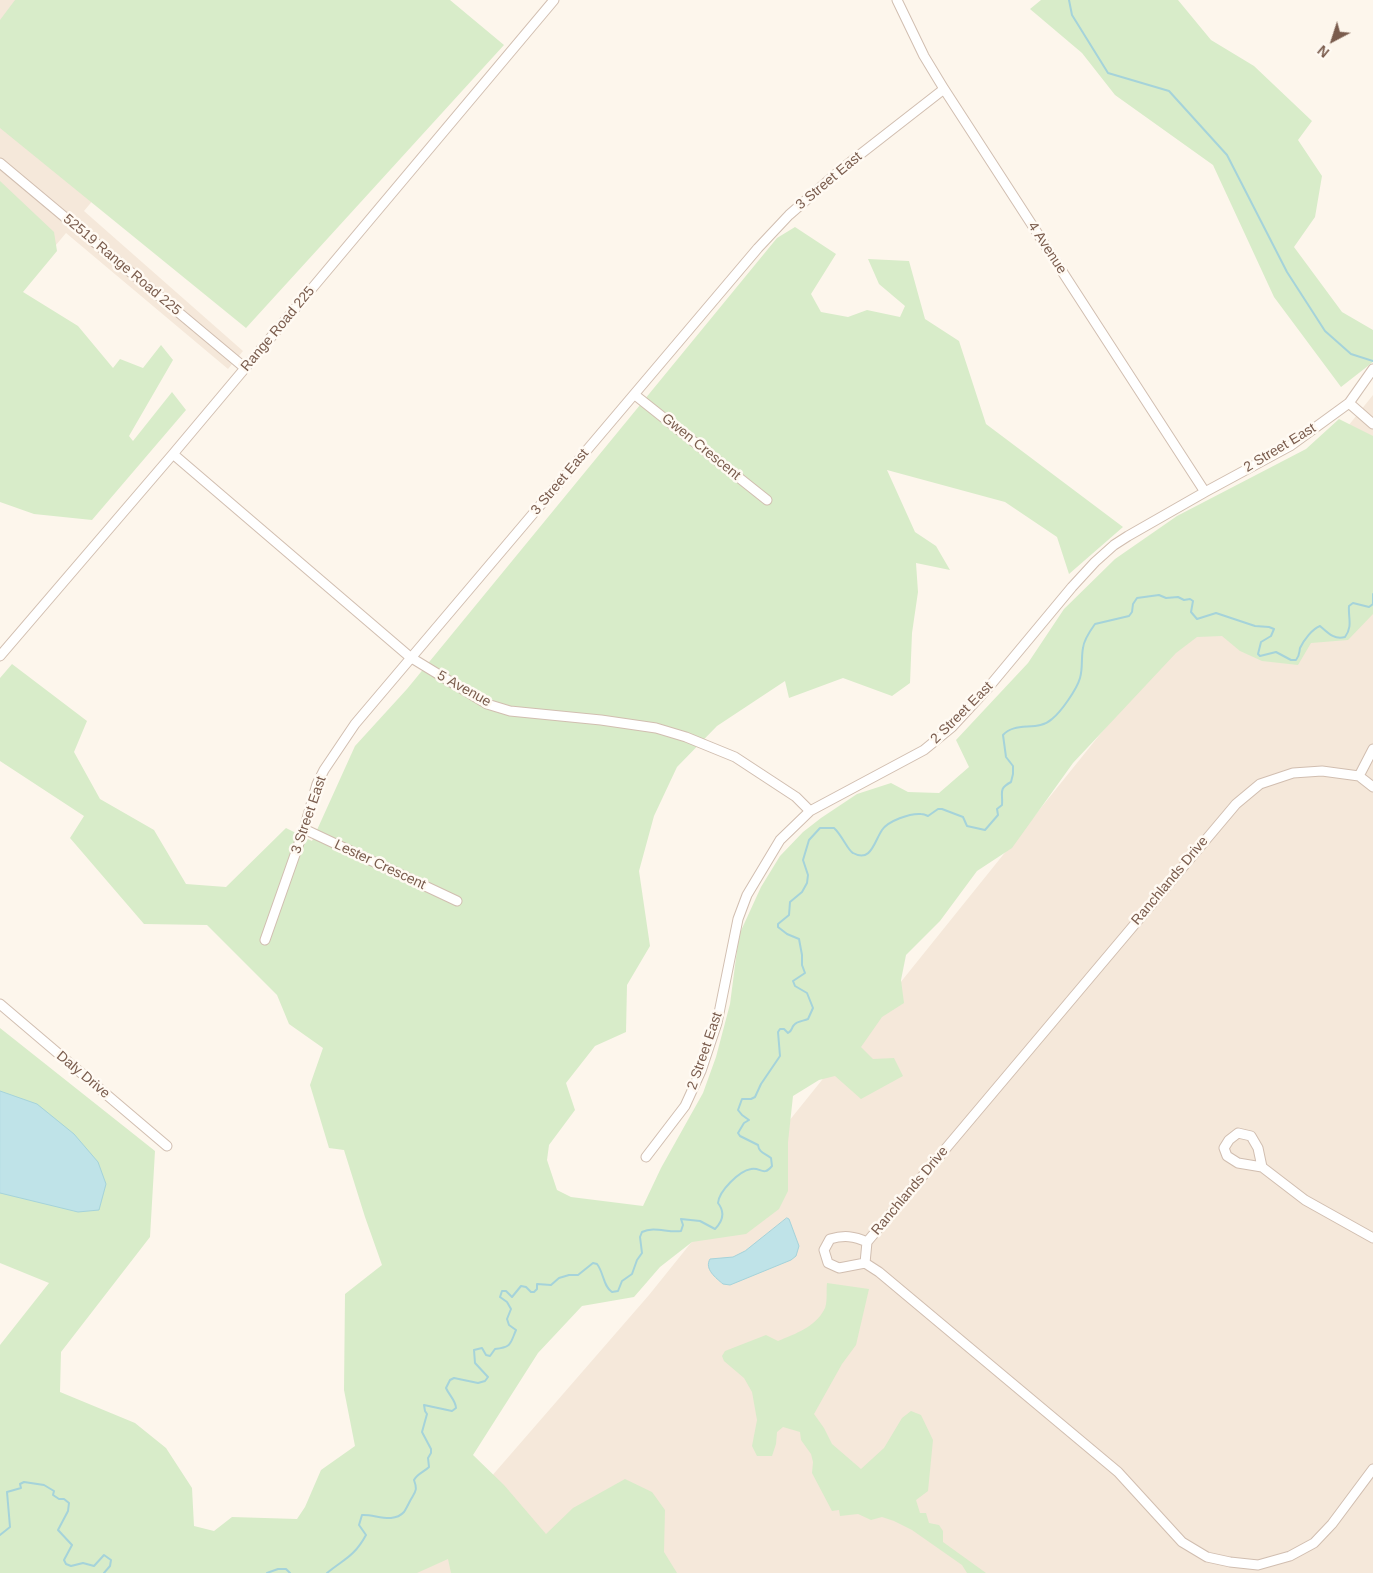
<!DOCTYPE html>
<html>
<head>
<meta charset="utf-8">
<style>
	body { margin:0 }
	#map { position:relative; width:1373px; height:1573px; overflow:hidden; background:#fdf6ec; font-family:Arial,sans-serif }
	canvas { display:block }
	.north { position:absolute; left:1308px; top:15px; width:50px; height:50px; -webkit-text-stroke:4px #fffaf3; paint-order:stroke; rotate:220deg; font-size:14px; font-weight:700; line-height:20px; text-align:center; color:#7a5c4d }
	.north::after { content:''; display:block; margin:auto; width:18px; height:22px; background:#7a5c4d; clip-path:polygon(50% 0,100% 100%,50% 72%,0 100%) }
</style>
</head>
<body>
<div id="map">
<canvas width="1373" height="1573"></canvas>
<div class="north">N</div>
</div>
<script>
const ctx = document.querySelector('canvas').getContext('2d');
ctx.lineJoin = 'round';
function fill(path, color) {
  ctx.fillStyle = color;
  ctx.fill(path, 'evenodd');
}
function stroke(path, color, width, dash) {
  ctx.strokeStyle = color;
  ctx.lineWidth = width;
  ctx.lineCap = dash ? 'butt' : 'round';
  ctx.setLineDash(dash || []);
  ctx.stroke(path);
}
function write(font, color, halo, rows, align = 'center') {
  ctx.font = font + ' Arial,sans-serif';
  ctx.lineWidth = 5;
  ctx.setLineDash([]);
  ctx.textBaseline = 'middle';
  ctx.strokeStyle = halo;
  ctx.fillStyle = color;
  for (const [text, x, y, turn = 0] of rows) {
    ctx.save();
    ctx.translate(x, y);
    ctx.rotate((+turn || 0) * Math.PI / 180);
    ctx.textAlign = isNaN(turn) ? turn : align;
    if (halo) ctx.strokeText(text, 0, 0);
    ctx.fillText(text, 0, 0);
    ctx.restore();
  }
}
fill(new Path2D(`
	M 0,0 L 260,0 L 84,211 L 243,351 L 228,369 L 66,233 L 0,312 Z
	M 1373,395 L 1373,1573 L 400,1573 L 431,1546 L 649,1295 Z`), '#f5e8da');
fill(new Path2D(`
	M 15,0 L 450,0 L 504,45 L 246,328 L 0,128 L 0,20 Z
	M 1041,0 L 1178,0 L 1211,40 L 1254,66 L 1312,121 L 1298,140 L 1322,176 L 1315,217 L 1294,247 L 1342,312 L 1373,330 L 1373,362 L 1341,387 L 1274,297 L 1213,165 L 1115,95 L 1082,53 L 1030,9 Z
	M 0,181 L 54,232 L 57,251 L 23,292 L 78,326 L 113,368 L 120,359 L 143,368 L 161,345 L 173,360 L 129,436 L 133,441 L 172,392 L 186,410 L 92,520 L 34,514 L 0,502 Z
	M 795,227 L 836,254 L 811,294 L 821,312 L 848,317 L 867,310 L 900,317 L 905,306 L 879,284 L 868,259 L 909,261 L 925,319 L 959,341 L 986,424 L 1123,527 L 1069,574 L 1057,537 L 1005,502 L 887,470 L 915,532 L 936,546 L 950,570 L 916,563 L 918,592 L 912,633 L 910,683 L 892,696 L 843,678 L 789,698 L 785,681 L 717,726 L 677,767 L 654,816 L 639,871 L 650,946 L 627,985 L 626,1032 L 595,1046 L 566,1083 L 575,1110 L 549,1145 L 547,1160 L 557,1190 L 571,1197 L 643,1206 L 661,1168 L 703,1093 L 716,1057 L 730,1004 L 739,935 L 761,887 L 780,856 L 803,832 L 821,818 L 857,794 L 891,783 L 908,792 L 939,793 L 969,767 L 956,740 L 1028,663 L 1064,609 L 1115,559 L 1177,516 L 1306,449 L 1339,419 L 1373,436 L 1373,614 L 1348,640 L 1311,643 L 1298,665 L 1262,661 L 1240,651 L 1222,636 L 1197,637 L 1176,653 L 1073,763 L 1012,848 L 977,871 L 940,921 L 906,955 L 901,980 L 904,1003 L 882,1017 L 861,1047 L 873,1059 L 894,1058 L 903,1076 L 861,1099 L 835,1076 L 819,1080 L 793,1096 L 788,1142 L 788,1191 L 779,1209 L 746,1234 L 692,1242 L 660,1267 L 634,1297 L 582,1306 L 538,1353 L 473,1455 L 504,1485 L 546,1534 L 573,1508 L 625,1479 L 652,1492 L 665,1510 L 664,1552 L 677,1573 L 451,1573 L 448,1559 L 417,1573 L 0,1573 L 0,1345 L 49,1283 L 0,1263 L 0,1028 L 155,1151 L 150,1237 L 61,1352 L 60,1392 L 135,1423 L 166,1448 L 192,1488 L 194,1526 L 214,1531 L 232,1517 L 297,1519 L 305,1507 L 321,1470 L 355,1446 L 344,1390 L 345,1294 L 382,1265 L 365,1217 L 344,1150 L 329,1148 L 310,1085 L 323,1048 L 289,1024 L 277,995 L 207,925 L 144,924 L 70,838 L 84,816 L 0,761 L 0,678 L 12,664 L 87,721 L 74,752 L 100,799 L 154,830 L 186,884 L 226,887 L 286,828 L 312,841 L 355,746 L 407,689 L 777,238 Z
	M 827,1283 L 869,1289 L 856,1345 L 842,1364 L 814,1414 L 824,1428 L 832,1444 L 861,1469 L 884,1448 L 902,1418 L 911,1411 L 921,1415 L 933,1440 L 928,1491 L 916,1500 L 920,1513 L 926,1513 L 929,1523 L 939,1525 L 943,1531 L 943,1542 L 986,1573 L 967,1573 L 962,1565 L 912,1530 L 894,1521 L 882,1517 L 871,1520 L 858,1514 L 840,1516 L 839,1510 L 832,1511 L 812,1473 L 813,1462 L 811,1454 L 801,1440 L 800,1432 L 783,1427 L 777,1432 L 776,1444 L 772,1456 L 757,1456 L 752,1446 L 757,1420 L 752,1392 L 744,1378 L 724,1361 L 722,1356 L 725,1351 L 766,1335 L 778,1341 C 795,1334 815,1327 824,1310 C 828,1304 826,1290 827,1283 Z`), '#d8ecc9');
const water = new Path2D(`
	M 0,1091 L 37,1104 L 74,1134 L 98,1162 L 106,1184 L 99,1210 L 78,1212 L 0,1193 Z
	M 787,1218 L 789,1219 L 799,1246 L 796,1256 L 791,1260 L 730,1285 L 723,1284 C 716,1278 704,1269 710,1259 L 733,1257 L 745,1251 Z`);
fill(water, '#bfe3e8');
stroke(water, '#a5d3da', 1);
stroke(new Path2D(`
	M 1069,0 L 1072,15 L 1108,73 L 1169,91 L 1227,155 L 1287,272 L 1325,331 L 1351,354 L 1373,361
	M 1373,603 L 1373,594
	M 0,1535 L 10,1527 L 7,1492 L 21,1488 L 20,1484 L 24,1482 L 44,1485 L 54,1491 L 53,1495 L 59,1499 L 64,1499 L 69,1503 L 68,1511 L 58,1530 L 72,1545 L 64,1560 L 66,1564 L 71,1566 L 83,1563 L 94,1566 L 104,1555 L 111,1560 L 110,1566 L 104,1573
	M 267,1573 L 278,1569 L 286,1569 L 290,1573
	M 327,1573 C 344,1559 354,1557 366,1535 L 359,1525 L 362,1515 C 375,1514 393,1524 404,1512 C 406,1509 408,1505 410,1501 C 415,1492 418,1491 414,1480 C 417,1474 424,1472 429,1467 L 428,1458 L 431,1453 L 431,1449 L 422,1432 L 427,1414 L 425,1411 L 424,1405 L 452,1411 L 456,1408 C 456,1401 449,1395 446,1388 L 450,1380 L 454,1378 L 478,1383 L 485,1381 L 488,1377 L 475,1363 L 474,1350 L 482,1348 L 486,1355 L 490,1356 L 495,1349 C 512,1347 510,1344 516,1330 L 509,1325 L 507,1319 L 511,1309 L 507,1302 L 500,1297 L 502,1291 L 506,1291 L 512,1297 L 521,1286 L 526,1287 L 531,1292 L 534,1292 L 537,1289 L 537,1284 L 551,1285 L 559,1278 L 569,1275 L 578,1275 L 593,1263 L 597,1264 C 604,1273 603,1286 612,1292 L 618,1291 L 622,1281 L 632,1274 L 637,1260 L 642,1253 L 640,1237 L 642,1232 C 654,1226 668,1233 681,1231 L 683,1225 L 681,1219 L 700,1221 L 715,1229 C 723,1221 725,1212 718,1203 C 719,1191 739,1171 751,1169 C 761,1167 763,1177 772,1166 L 771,1158 C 765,1153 759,1153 758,1145 L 740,1136 L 738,1133 L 744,1123 L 749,1120 L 742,1115 L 738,1110 L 742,1099 L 751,1099 L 755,1097 L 761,1084 L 780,1056 L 778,1032 L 780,1029 L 784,1029 L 788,1033 C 793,1030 791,1028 794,1025 C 797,1021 804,1021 808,1019 L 813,1008 L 807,993 L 795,986 L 793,981 L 805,973 L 802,965 L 802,955 L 799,939 L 787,934 L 778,927 L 778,924 L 789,915 L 790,902 L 802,892 L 807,883 L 808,875 L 803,860 L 809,840 L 820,828 L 834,828 C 842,835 848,851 853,853 C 871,863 874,842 882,830 C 888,821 910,813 921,814 C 924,814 926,815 928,816 L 938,809 L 942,809 L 963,817 L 967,826 L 985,830 L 998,815 L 997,809 L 1002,805 C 1003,792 998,789 1011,782 L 1013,774 L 1013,766 L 1006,757 L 1003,735 C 1015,721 1038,732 1052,719 C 1061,712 1077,689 1080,678 C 1083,668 1081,658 1083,648 C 1084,639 1090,631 1095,624 L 1129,616 L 1132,612 L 1133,604 L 1137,598 L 1159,595 L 1166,598 L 1178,597 L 1184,600 L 1190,599 L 1193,601 L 1191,612 L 1197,619 L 1216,613 L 1255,626 L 1269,627 L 1274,629 L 1271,636 L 1261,642 L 1258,654 L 1260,656 L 1276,652 L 1291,660 L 1296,660 C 1300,655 1299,653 1300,648 C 1304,640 1312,629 1320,626 C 1328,633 1334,640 1345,637 C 1353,626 1348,618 1349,606 L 1353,603 L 1369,607 L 1373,604`), '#a5d3da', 2);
const minor = new Path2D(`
	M 897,0 L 924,56 L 944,89 L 1205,492
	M 0,163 L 245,368
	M 635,395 L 767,500
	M 1349,403 L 1373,424
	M 173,454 L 410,657 L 487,704 L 510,711 L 601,720 L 656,728 L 686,737 L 735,757 L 796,797 L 810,811
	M 0,656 L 173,454 L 554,0
	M 1359,776 L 1373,749
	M 304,829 L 457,901
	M 265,940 L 304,829 L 317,784 L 324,770 L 355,724 L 758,248 L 789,215 L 844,167 L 944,89
	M 0,1004 L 167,1146
	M 646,1157 L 685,1106 L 701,1071 L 717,1023 L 738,919 L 747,895 L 780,840 L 810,811 L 924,750 L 952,727 L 988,688 L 1072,587 L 1095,562 L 1114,545 L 1128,536 L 1205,492 L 1290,446 L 1349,403 L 1373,369
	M 1262,1167 L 1258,1148 L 1251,1136 L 1238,1133 L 1229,1140 L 1224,1148 L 1227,1156 L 1238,1163 L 1262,1167 L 1305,1200 L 1373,1238
	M 865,1263 L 867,1242 L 1236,804 L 1260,784 L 1293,773 L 1322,771 L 1359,776 L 1373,787
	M 865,1263 L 879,1272 L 1118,1472 L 1182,1542 L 1207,1557 L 1230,1562 L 1258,1565 L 1290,1556 L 1314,1543 L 1332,1524 L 1373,1469
	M 865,1263 L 839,1268 L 828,1263 L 824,1250 L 830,1239 C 844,1235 854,1236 867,1242`);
stroke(minor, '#d1beb0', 11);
stroke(minor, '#fff', 9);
write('14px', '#7a5c4d', '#fffaf3', [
	["3 Street East",829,181,-40],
	["4 Avenue",1047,248,57],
	["52519 Range Road 225",122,265,40],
	["Range Road 225",278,329,-50],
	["Gwen Crescent",701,447,39],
	["2 Street East",1280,448,-31],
	["3 Street East",560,482,-50],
	["5 Avenue",464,689,29],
	["2 Street East",962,713,-45],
	["3 Street East",309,815,-71],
	["Lester Crescent",380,865,25],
	["Ranchlands Drive",1170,881,-50],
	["2 Street East",705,1051,-71],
	["Daly Drive",83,1075,40],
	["Ranchlands Drive",910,1191,-50]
]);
</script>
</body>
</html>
